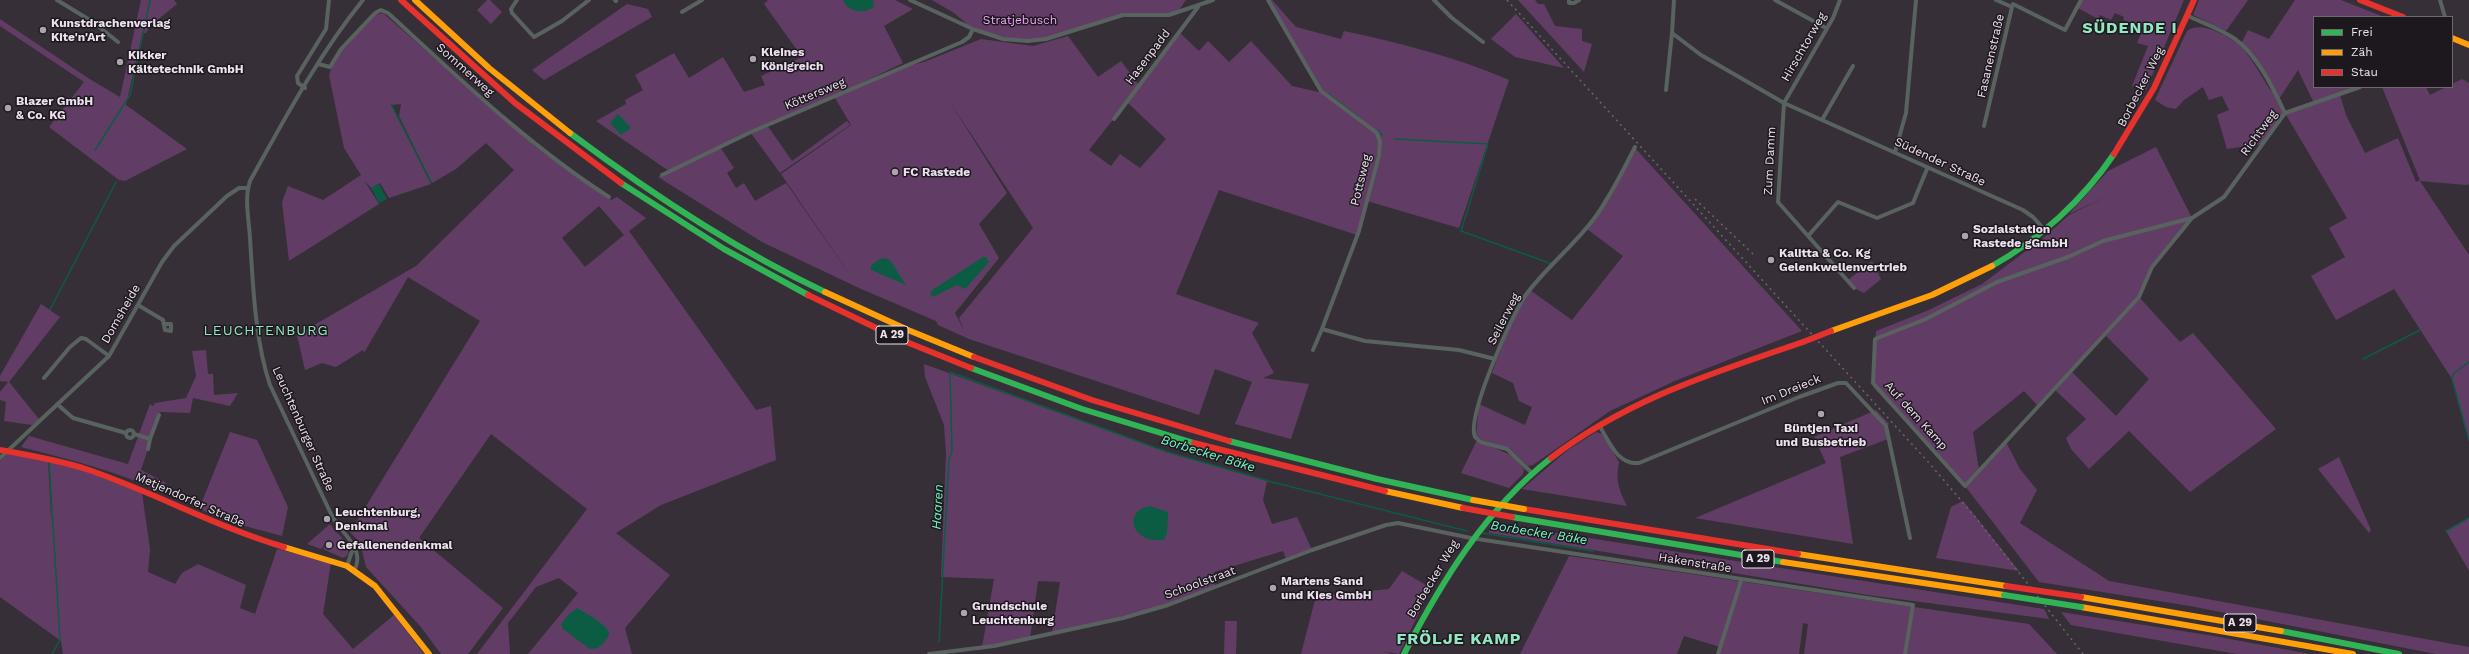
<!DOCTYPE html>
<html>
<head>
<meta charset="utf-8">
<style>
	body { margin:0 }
	#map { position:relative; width:2469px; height:654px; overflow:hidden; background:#372f38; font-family:"Work Sans",sans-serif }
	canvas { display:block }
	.legend { position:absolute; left:2313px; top:16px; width:140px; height:72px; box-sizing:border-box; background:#1d171e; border:1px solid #706871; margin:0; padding:5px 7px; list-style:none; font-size:12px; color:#ece2ed }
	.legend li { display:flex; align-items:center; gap:8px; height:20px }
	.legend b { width:20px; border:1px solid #706871 }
</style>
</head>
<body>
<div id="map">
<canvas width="2469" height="654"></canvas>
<ul class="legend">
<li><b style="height:5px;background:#30b455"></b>Frei</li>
<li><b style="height:5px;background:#ff9f0a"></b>Zäh</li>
<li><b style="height:5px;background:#e5322d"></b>Stau</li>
</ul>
</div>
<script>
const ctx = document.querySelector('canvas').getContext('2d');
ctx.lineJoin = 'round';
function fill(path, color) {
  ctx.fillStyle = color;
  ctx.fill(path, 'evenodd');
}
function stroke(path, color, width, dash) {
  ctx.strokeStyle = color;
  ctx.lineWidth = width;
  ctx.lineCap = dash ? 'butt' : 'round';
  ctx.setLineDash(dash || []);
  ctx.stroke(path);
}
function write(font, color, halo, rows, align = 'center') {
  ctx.font = font + ' "Work Sans",sans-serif';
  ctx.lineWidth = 3;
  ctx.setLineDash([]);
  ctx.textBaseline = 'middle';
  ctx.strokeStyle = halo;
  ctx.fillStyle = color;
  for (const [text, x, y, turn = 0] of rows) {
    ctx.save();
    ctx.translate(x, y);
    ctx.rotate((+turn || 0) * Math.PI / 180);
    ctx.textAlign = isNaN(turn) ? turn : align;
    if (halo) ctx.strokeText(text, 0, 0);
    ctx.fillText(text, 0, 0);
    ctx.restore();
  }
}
fill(new Path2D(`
	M 141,0 L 150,0 L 147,12 L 151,0 L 174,0 L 177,4 L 150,26 L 146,33 L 144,33 L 147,13 L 126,105 L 187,149 L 125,181 L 119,180 L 49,127 L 84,82 L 0,26 L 0,19 L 88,78 L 120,97 Z
	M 487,0 L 490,0 L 502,12 L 491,24 L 477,10 Z
	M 768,0 L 895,0 L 913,9 L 884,26 L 903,63 L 831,98 L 767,125 L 792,161 L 847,121 L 850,125 L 780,173 L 751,133 L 720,147 L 734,168 L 727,173 L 736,188 L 744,183 L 755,201 L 786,183 L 859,288 L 762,242 L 658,177 L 669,171 L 596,121 L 626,104 L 625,100 L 643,90 L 635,75 L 674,53 L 689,78 L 723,57 L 744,92 L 765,85 L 761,76 L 802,57 L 764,4 Z
	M 932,0 L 1186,0 L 1177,13 L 1123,15 L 1046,39 L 1009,40 L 968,25 L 954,13 Z
	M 1268,0 L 1272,0 L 1296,27 L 1341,39 L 1344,31 C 1400,43 1456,57 1509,80 L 1459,228 L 1367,201 L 1379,155 L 1380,142 L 1357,235 L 1219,190 L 1176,294 L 1259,323 L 1252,333 L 1274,373 L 1263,378 L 1309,384 L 1291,439 L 1235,424 L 1252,382 L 1215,369 L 1199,415 L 969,339 L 938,325 L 936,321 L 859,288 L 781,174 L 851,125 L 835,98 L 897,69 L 924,62 L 981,39 L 1033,46 L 1068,36 L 1098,77 L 1121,61 L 1139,85 L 1179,32 L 1199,51 L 1208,41 L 1229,62 L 1251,41 L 1292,86 L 1323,93 ZM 950,102 L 1033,228 L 959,318 L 964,330 L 955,313 L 999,258 L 979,224 L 1007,193 ZM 1127,102 L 1166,139 L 1140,168 L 1120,154 L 1111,166 L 1089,150 Z
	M 1518,0 L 1535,0 L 1538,4 L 1544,4 L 1555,26 L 1582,29 L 1582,41 L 1592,44 L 1584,72 Z
	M 2082,0 L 2184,0 L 2146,90 L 2132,86 L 2148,46 L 2137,43 L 2143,28 L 2123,20 L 2124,17 L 2115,13 L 2111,20 L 2100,15 L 2098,19 L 2078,8 Z
	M 2199,0 L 2248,0 L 2226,31 L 2193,15 Z
	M 2295,0 L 2341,0 L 2384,17 L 2314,17 L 2314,87 L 2360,87 L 2340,95 L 2346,115 L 2365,153 L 2398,138 L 2416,182 L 2420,180 L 2382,87 L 2426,87 L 2430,95 L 2446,87 L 2452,87 L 2452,84 L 2462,79 L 2469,83 L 2469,184 L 2466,185 L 2420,181 L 2469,255 L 2469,440 L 2452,379 L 2394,289 L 2336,320 L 2311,276 L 2345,257 L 2329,228 L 2347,218 L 2285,113 L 2262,144 L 2227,149 L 2217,115 L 2229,110 L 2222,96 L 2209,100 L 2203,87 L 2184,100 L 2176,109 L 2166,107 L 2155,100 L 2187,31 C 2199,20 2227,35 2238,44 C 2251,56 2261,76 2271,91 L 2274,90 L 2241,44 L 2248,30 L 2269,39 ZM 2298,70 L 2314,103 L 2285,112 L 2279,99 Z
	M 627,4 L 648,9 L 652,17 L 544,80 L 532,70 Z
	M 383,13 L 536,147 L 611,200 L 617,197 L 646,218 L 629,231 L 756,410 L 771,406 L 776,460 L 661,505 L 616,533 L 670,575 L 625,628 L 632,654 L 528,654 L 578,593 L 559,578 L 536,587 L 508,623 L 510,654 L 477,654 L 587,509 L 491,434 L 419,538 L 503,608 L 468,654 L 441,654 L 421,627 L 366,567 L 360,543 L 350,532 L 480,321 L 408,277 L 364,353 L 363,350 L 336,367 L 322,363 L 305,370 L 297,335 L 416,266 L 514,170 L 486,143 L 456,169 L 432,183 L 399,116 L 401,104 L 391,105 L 431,184 L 389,198 L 380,183 L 371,188 L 364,180 L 379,204 L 289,261 L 282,202 L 288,186 L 323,200 L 361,175 L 344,148 L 329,75 L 336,56 L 374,15 ZM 599,206 L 624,235 L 585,267 L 562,238 Z
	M 1516,14 L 1564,68 L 1515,57 L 1491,39 Z
	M 2156,147 L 2192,218 L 2152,267 L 2139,297 L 2180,342 L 2193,333 L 2276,429 L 2190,492 L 2129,431 L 2089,469 L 2071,449 L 2066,438 L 2086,419 L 2054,389 L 2071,371 L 2116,416 L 2149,379 L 2106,336 L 2133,303 L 2037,405 L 2024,391 L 1973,432 L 1979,470 L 2006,442 L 2020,469 L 2037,490 L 2020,523 L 2109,581 L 2469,647 L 2469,654 L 2436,654 L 2190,606 L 2039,582 L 1965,486 L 1873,387 L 1876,331 L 1929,310 L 1982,284 L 2042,239 L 2069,215 L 2108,196 L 2069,214 L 2108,171 Z
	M 1635,148 L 1802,331 L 1677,380 L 1610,411 L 1533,465 L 1528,466 L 1509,448 L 1482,440 L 1476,435 L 1479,404 L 1525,425 L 1532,407 L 1519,401 L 1513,383 L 1492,373 L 1513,317 L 1530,290 L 1572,320 L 1623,256 L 1587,229 Z
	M 1872,261 L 1881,279 L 1864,293 L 1854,288 L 1848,280 Z
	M 41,304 L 60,317 L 9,382 L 39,419 L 32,425 L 4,421 L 6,402 L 0,400 L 0,392 L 8,382 L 0,381 L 0,376 Z
	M 206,350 L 208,374 L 213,374 L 214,395 L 238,393 L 230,406 L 193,398 L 190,413 L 160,412 L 141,470 L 166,483 L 161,492 C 116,471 69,459 21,447 L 29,436 L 128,464 L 150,404 L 153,406 L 155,403 L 186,398 L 196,376 L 192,351 Z
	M 924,364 L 1167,452 L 1267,481 L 1263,500 L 1272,524 L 1297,517 L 1312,550 L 1287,561 L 1283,551 L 1214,572 L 1215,588 L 1168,605 L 1052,633 L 1060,582 L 1038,581 L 1030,638 L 982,647 L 994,579 L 941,577 L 946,454 L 944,425 L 925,377 Z
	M 1876,410 L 1889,424 L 1886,426 L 1888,439 L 1840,457 L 1853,544 L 1695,518 L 1826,463 L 1814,437 Z
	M 230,432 L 257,440 L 288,507 L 282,536 L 245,526 L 199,509 Z
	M 1596,432 L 1602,434 L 1619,462 C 1615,480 1619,490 1627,506 L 1522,489 L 1568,450 Z
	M 1477,440 L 1513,456 L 1524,469 L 1523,474 L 1509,488 L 1461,473 Z
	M 7,454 L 48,460 L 51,522 L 50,461 L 86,471 L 142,493 L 150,549 L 148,572 L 175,584 L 182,573 L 198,564 L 246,585 L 240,608 L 255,614 L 277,549 L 331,562 L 323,614 L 353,649 L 394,615 L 424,654 L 63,654 L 61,641 L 0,597 L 0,461 Z
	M 2339,457 L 2371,530 L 2369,533 L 2318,469 Z
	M 1963,501 L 2019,571 L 1936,558 L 1951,507 Z
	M 2469,518 L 2469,571 L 2446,531 Z
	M 1492,523 L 2044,609 L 2049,619 L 1868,595 L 1489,533 L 1489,526 Z
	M 330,524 C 336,534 351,542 348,555 L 343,558 L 323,549 L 329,540 L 321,549 L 307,544 Z
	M 1569,556 L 2029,624 L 2057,654 L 1804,654 L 1808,624 L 1803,623 L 1799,654 L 1719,654 L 1720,647 L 1684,636 L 1677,654 L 1520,654 Z
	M 1402,571 L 1431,588 L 1399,654 L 1381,651 L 1392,654 L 1301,654 L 1316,596 L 1389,589 Z
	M 2061,612 L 2214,636 L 2310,654 L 2237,654 L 2071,625 Z
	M 1225,621 L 1237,621 L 1236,654 L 1224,654 Z`), '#613d66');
fill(new Path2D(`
	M 843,0 L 873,0 L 874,7 C 864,14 848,13 843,0 Z
	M 618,114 L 631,128 L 621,135 L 610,123 Z
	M 379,184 L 387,199 L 379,203 L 371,188 Z
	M 983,257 L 986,257 L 989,262 L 965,289 L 957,285 L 933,297 L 930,294 L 932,290 Z
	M 885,258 L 890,260 L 906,285 L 871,270 L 871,265 L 880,259 Z
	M 1150,506 L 1168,512 L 1167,533 L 1164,540 C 1130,544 1123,510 1150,506 Z
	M 577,608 C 584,612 608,625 609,633 C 609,639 602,644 598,648 L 590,649 L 563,629 L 561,624 L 569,614 Z`), '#0b5c43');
stroke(new Path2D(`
	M 1328,94 L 1360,118
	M 391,104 L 431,182
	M 1378,131 L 1382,135
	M 1395,139 L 1488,144 L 1461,231 L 1552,264
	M 95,150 L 130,95 L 150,0
	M 50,310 L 116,182
	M 2363,359 L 2420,330
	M 2469,362 L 2454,373 L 2452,379 L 2469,440
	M 49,461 L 60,640 L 52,654
	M 2446,531 L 2469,518
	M 1482,533 L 1593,551
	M 939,642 L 949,458 L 952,452 L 950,372 L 1167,452 L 1272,482 L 1467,531`), '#0b5c43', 1.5);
stroke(new Path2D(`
	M 57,0 L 93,22 L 118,42
	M 517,0 L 511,9 L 512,13 L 534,37 L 562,21 L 589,0
	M 615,0 L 616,1
	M 910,0 L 973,29 L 1003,39 L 1028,41 L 1046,39 L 1123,15 L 1169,15 L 1213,0
	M 1268,0 L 1321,91 L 1377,133 L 1380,142 L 1379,155 L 1359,231 L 1322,329
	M 1434,0 L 1452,18 L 1483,42
	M 1569,0 L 1569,3 L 1574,3 L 1579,0
	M 1674,0 L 1672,33 L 1701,55 L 1784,103 L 2023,210 L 2033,217 L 2045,230
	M 1775,0 L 1826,28
	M 1840,0 L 1833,18 L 1784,103 L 1778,202 L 1854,288
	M 2440,0 L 2445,17
	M 2013,4 L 2065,30 L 2081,0
	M 682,12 L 702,0
	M 2188,16 C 2203,23 2221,29 2235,39 C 2258,56 2273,88 2285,113
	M 318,64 L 330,67 L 341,49 L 375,13 L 381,10 L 388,13 C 459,78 528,145 609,197
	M 305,88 L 298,83 L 297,76 L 326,29 L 329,0
	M 1666,90 L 1672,33
	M 1114,119 L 1198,7
	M 1822,120 L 1853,66
	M 1984,126 L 2012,7 L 1996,0
	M 1895,152 L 1906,113 L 1916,0
	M 662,175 L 751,132 L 962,42 L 969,37 L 973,29
	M 2192,218 L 2103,241 L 2068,257 L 1997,282 L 1926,319 L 1875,339 L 1873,383 L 1965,486 L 2139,297 L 2152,267 L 2192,218 L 2224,197 L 2285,113 L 2360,87
	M 1808,236 L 1838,202 L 1877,218 L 1913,203 L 1927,169
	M 138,305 L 163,320 L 165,330 L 171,331 L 171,324 L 165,324
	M 1313,350 L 1322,329 L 1365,341 L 1459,350 L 1495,359
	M 44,378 L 70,347 L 81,338 L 86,339 L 109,356
	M 57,404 L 73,418 L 126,433
	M 1599,425 C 1609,441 1617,465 1639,463 L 1799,397 L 1838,383 L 1846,383 L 1886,426 L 1910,538
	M126 434a4 4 0 1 1 8 0a4 4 0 1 1-8 0Z
	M 134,434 L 150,439 L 148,449
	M 150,439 L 159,415
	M 0,458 L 109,356 L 162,262 L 174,246 L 227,196 L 239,188 L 247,188
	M 1532,473 L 1507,449 L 1481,442 L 1475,437 C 1466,417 1512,315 1525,296 C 1546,267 1575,245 1596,216 C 1611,195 1623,171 1635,147
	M 347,566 L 353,548
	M 355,569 C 365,548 341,533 332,516 L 270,385 C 255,341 253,285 250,238 C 249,219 244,199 250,181 C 284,120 319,54 363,0
	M 929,654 L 994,646 L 1123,618 L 1168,605 L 1312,550 L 1386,525 L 1398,523 L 1471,538 L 1913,605 L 1905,654
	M 1718,654 L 1741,581`), '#58625e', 4);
stroke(new Path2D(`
	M 570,133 C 650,193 734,249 825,292
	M 621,183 L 724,249 L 808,295
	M 1992,266 C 2040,239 2083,200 2114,154
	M 971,368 L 1082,409 L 1194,443
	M 1229,441 L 1377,479 L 1473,500
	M 1512,517 L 1783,562
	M 2281,631 L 2399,654
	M 1404,654 C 1442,581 1485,510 1551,458`), '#30b455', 6);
stroke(new Path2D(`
	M 415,0 L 489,68 L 570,133
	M 2452,38 L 2469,45
	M 825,292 L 908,330 L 974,357
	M 1831,331 L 1932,295 L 1992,266
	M 1385,491 L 1463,508
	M 284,547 L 347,566 L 375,586 L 429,654
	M 1798,554 L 2006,586
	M 1783,562 L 2004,595
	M 2081,597 L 2281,631
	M 2081,607 L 2353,654`), '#ff9f0a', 6);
stroke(new Path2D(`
	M 401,0 L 515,103 L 621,183
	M 2360,0 L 2403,17
	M 2114,154 L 2154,88 L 2194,0
	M 808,295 L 899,339 L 971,368
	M 974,357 L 1092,400 L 1229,441
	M 1194,443 L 1385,491
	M 0,450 C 29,455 58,460 86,469 C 154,492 216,527 284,547
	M 1551,458 C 1628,399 1713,373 1803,342
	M 1524,509 L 1798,554`), '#e5322d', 6);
stroke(new Path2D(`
	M 1507,0 L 1930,464 L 1976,518 L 2083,654
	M 1695,199 L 1753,254`), '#67686b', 1.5, [2, 4]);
stroke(new Path2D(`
	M 2004,595 L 2081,607`), '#30b455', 6);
stroke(new Path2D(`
	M 1473,500 L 1524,509`), '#ff9f0a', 6);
stroke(new Path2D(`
	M 1803,342 L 1831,331
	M 1463,508 L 1512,517
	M 2006,586 L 2081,597`), '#e5322d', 6);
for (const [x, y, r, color] of [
	[43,30,4,"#ada3ae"],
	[753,59,4,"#ada3ae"],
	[120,62,4,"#ada3ae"],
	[8,108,4,"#ada3ae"],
	[895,172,4,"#ada3ae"],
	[1965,236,4,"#ada3ae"],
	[1771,260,4,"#ada3ae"],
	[1821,414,4,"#ada3ae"],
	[327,519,4,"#ada3ae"],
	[329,545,4,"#ada3ae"],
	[1273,588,4,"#ada3ae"],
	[964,613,4,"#ada3ae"]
]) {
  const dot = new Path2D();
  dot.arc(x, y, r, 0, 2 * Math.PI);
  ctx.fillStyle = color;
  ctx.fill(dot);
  stroke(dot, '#1d171e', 1.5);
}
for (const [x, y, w] of [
	[892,335,32],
	[1758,559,32],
	[2240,623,32]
]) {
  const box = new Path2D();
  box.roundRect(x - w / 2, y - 9, w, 18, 3);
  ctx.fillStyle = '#1d171e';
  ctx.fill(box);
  stroke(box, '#ece2ed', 1);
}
write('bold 11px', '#ece2ed', null, [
	["A 29",892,335],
	["A 29",1758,559],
	["A 29",2240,623]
]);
write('12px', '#f1a5fc', '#1d171e', [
	["Stratjebusch",1020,20]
]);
write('bold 12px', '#ece2ed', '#1d171e', [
	["Kunstdrachenverlag",51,23],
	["Kite'n'Art",51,37],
	["Kleines",761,52],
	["Königreich",761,66],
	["Kikker",128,55],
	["Kältetechnik GmbH",128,69],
	["Blazer GmbH",16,101],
	["& Co. KG",16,115],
	["FC Rastede",903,172],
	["Sozialstation",1973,229],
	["Rastede gGmbH",1973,243],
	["Kalitta & Co. Kg",1779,253],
	["Gelenkwellenvertrieb",1779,267],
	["Büntjen Taxi",1821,428,"center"],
	["und Busbetrieb",1821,442,"center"],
	["Leuchtenburg,",335,512],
	["Denkmal",335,526],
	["Gefallenendenkmal",337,545],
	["Martens Sand",1281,581],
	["und Kies GmbH",1281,595],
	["Grundschule",972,606],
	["Leuchtenburg",972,620]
], 'left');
write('12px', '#ece2ed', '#1d171e', [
	["Hirschtorweg",1804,47,-60],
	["Fasanenstraße",1991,56,-77],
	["Hasenpadd",1148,57,-53],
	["Sommerweg",465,70,42],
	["Borbecker Weg",2141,87,-63],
	["Köttersweg",815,94,-23],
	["Richtweg",2259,133,-54],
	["Zum Damm",1770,161,-87],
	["Südender Straße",1940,162,25],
	["Pottsweg",1361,180,-76],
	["Domsheide",121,314,-60],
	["Seilerweg",1504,319,-63],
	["Im Dreieck",1791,390,-22],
	["Auf dem Kamp",1916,416,48],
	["Leuchtenburger Straße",303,429,66],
	["Metjendorfer Straße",190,500,24],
	["Hakenstraße",1695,563,9],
	["Borbecker Weg",1433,579,-59],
	["Schoolstraat",1200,583,-20]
]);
write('italic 13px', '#71f8c2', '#1d171e', [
	["Borbecker Bäke",1208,454,17],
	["Haaren",938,507,-87],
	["Borbecker Bäke",1539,533,9]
]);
ctx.letterSpacing = '1px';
write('14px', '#90e7c1', '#1d171e', [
	["LEUCHTENBURG",266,331]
]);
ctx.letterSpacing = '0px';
ctx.letterSpacing = '1px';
write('bold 16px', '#90e7c1', '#1d171e', [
	["SÜDENDE I",2130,28],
	["FRÖLJE KAMP",1459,639]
]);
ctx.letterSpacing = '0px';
</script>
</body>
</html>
